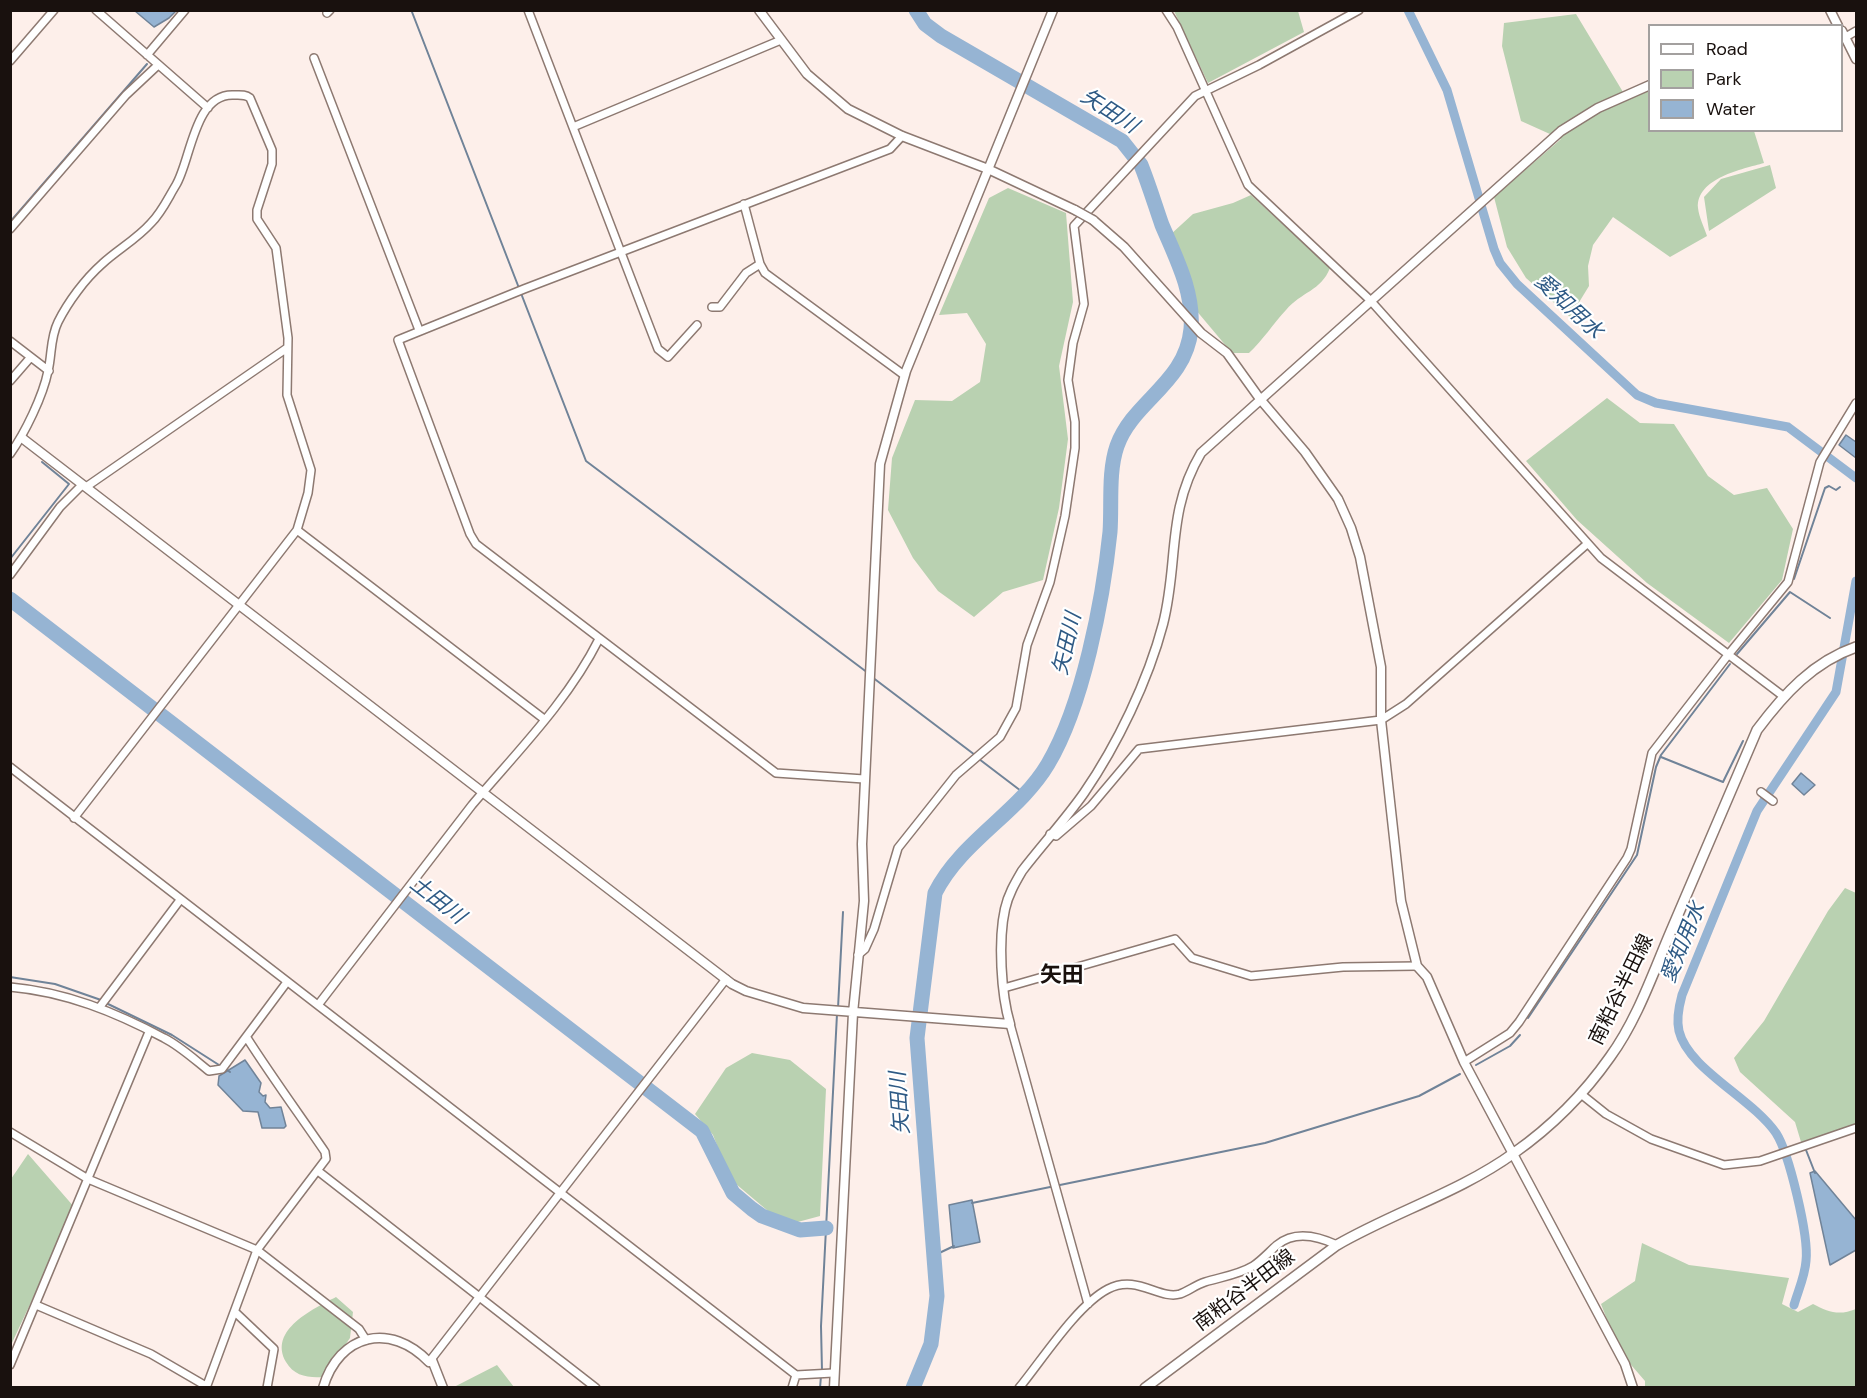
<!DOCTYPE html>
<html>
<head>
<meta charset="utf-8">
<style>
	body { margin:0 }
	#map { position:relative; width:1867px; height:1398px; overflow:hidden; background:#fdefea; font-family:"DM Sans",sans-serif }
	canvas { display:block }
	.frame { position:absolute; inset:0; border:12px solid #19110e; pointer-events:none }
	.legend { position:absolute; left:1648px; top:24px; width:195px; height:108px; box-sizing:border-box; background:#fff; border:2px solid #a3a09f; margin:0; padding:8px 10px; list-style:none; font-size:18px; color:#19110e }
	.legend li { display:flex; align-items:center; gap:12px; height:30px }
	.legend b { width:30px; border:2px solid #a3a09f }
</style>
</head>
<body>
<div id="map">
<canvas width="1867" height="1398"></canvas>
<div class="frame"></div>
<ul class="legend">
<li><b style="height:8px;background:#fff"></b>Road</li>
<li><b style="height:16px;background:#b9d1b1"></b>Park</li>
<li><b style="height:16px;background:#96b4d3"></b>Water</li>
</ul>
</div>
<script>
const ctx = document.querySelector('canvas').getContext('2d');
ctx.lineJoin = 'round';
function fill(path, color) {
  ctx.fillStyle = color;
  ctx.fill(path, 'evenodd');
}
function stroke(path, color, width, dash) {
  ctx.strokeStyle = color;
  ctx.lineWidth = width;
  ctx.lineCap = dash ? 'butt' : 'round';
  ctx.setLineDash(dash || []);
  ctx.stroke(path);
}
function write(font, color, halo, rows, align = 'center') {
  ctx.font = font + ' "DM Sans","Noto Sans JP",sans-serif';
  ctx.lineWidth = 4.5;
  ctx.setLineDash([]);
  ctx.textBaseline = 'middle';
  ctx.strokeStyle = halo;
  ctx.fillStyle = color;
  for (const [text, x, y, turn = 0] of rows) {
    ctx.save();
    ctx.translate(x, y);
    ctx.rotate((+turn || 0) * Math.PI / 180);
    ctx.textAlign = isNaN(turn) ? turn : align;
    if (halo) ctx.strokeText(text, 0, 0);
    ctx.fillText(text, 0, 0);
    ctx.restore();
  }
}
fill(new Path2D(`
	M 1174,11 L 1298,11 L 1304,32 L 1208,83 Z
	M 1576,14 L 1626,97 L 1649,89 L 1650,130 L 1754,131 L 1764,163 C 1743,169 1696,178 1698,208 C 1699,217 1704,227 1707,236 L 1670,257 L 1613,217 L 1593,245 L 1588,266 L 1589,286 L 1570,317 L 1526,278 L 1507,247 L 1494,197 L 1561,139 L 1521,121 L 1502,46 L 1504,23 Z
	M 1770,165 L 1776,188 L 1709,231 L 1704,197 L 1721,179 Z
	M 1008,188 L 1066,213 L 1073,302 L 1059,366 L 1068,439 L 1059,508 L 1043,580 L 1003,592 L 974,617 L 938,591 L 913,558 L 888,510 L 892,458 L 915,400 L 952,401 L 980,382 L 986,344 L 967,313 L 939,315 L 989,198 Z
	M 1251,195 L 1330,268 C 1321,291 1301,292 1286,310 C 1273,324 1263,340 1249,353 L 1232,353 L 1195,309 L 1188,276 L 1170,235 L 1193,214 L 1233,203 Z
	M 1607,398 L 1640,423 L 1674,424 L 1708,476 L 1734,495 L 1767,488 L 1793,529 L 1782,580 L 1729,643 L 1647,583 L 1577,520 L 1526,461 Z
	M 1845,888 L 1856,893 L 1856,1124 L 1801,1142 L 1795,1122 L 1740,1072 L 1734,1058 L 1764,1021 L 1828,911 Z
	M 752,1053 L 790,1060 L 826,1089 L 820,1216 L 794,1223 L 768,1211 L 730,1179 L 713,1135 L 695,1114 L 726,1068 Z
	M 28,1154 L 75,1208 L 11,1345 L 11,1179 Z
	M 1642,1243 L 1689,1265 L 1789,1278 L 1782,1304 L 1798,1312 L 1813,1304 C 1828,1312 1839,1316 1856,1309 L 1856,1387 L 1645,1387 L 1645,1381 L 1619,1351 L 1601,1304 L 1635,1281 Z
	M 336,1297 L 353,1312 L 350,1338 L 323,1377 C 308,1378 294,1376 286,1362 C 268,1330 313,1309 336,1297 Z
	M 497,1365 L 514,1387 L 454,1387 Z`), '#b9d1b1');
const water = new Path2D(`
	M 135,11 L 176,11 L 169,18 L 154,27 Z
	M 1846,435 L 1856,442 L 1856,458 L 1839,445 Z
	M 1801,773 L 1815,785 L 1804,795 L 1792,784 Z
	M 245,1060 L 261,1083 L 259,1092 L 263,1096 L 266,1095 L 265,1102 L 270,1108 L 281,1107 L 286,1126 L 284,1128 L 262,1128 L 258,1112 L 243,1111 L 218,1085 L 219,1076 Z
	M 1815,1171 L 1856,1220 L 1856,1250 L 1830,1265 L 1810,1173 Z
	M 972,1200 L 980,1242 L 953,1248 L 949,1205 Z`);
fill(water, '#96b4d3');
stroke(water, '#708398', 1.5);
stroke(new Path2D(`
	M 412,12 L 586,461 L 868,673
	M 10,222 L 147,64
	M 1856,465 L 1856,464
	M 10,559 L 69,484 L 42,462
	M 1794,579 L 1825,488 L 1829,486 L 1836,490 L 1840,487
	M 1737,654 L 1790,592 L 1830,618
	M 872,677 L 975,755
	M 1661,757 L 1723,782 L 1743,741
	M 979,759 L 1025,794
	M 10,977 L 55,984 L 101,1000
	M 106,1003 L 172,1035 L 230,1072
	M 838,1008 L 843,912
	M 1528,1018 L 1637,855 L 1656,767 L 1661,755 L 1730,664
	M 1476,1065 L 1510,1046 L 1520,1035
	M 1806,1150 L 1815,1173
	M 972,1203 L 1265,1143 L 1419,1096 L 1460,1074
	M 935,1255 L 954,1246
	M 822,1371 L 821,1326 L 837,1014
	M 820,1388 L 821,1376`), '#708398', 2);
stroke(new Path2D(`
	M 1408,10 L 1447,90 L 1494,249 L 1500,263 L 1517,284 L 1637,395 L 1656,403 L 1788,427 L 1856,478
	M 1794,1305 C 1798,1291 1805,1276 1806,1261 C 1809,1236 1789,1153 1776,1133 C 1752,1098 1688,1069 1679,1031 C 1676,1019 1679,1006 1682,995 L 1757,811 L 1836,692 L 1856,581`), '#96b4d3', 9);
stroke(new Path2D(`
	M 10,599 L 702,1131 L 733,1193 L 752,1209 L 762,1216 L 800,1230 L 826,1228
	M 913,1388 L 931,1344 L 937,1296 L 917,1038 L 935,893 C 961,841 1019,813 1048,764 C 1083,705 1103,600 1110,532 C 1112,505 1108,472 1117,446 C 1133,401 1186,383 1191,329 C 1194,292 1176,258 1162,225 C 1155,205 1149,185 1141,165 L 1122,141 L 941,36 L 925,24 L 916,10`), '#96b4d3', 15);
const minor = new Path2D(`
	M 96,10 L 208,108
	M 528,10 L 658,349 L 668,357 L 697,325
	M 1166,10 L 1177,27 L 1248,185 L 1370,300 L 1601,558 L 1783,696
	M 327,13 L 330,10
	M 1844,38 L 1856,31
	M 147,55 L 185,10
	M 314,58 L 419,330
	M 10,61 L 54,10
	M 573,127 L 781,40
	M 744,204 L 760,264 L 765,273 L 904,375
	M 10,229 L 126,95 L 158,65
	M 712,307 L 720,307 L 746,273 L 760,264
	M 10,341 L 49,371
	M 10,381 L 30,358
	M 10,454 C 25,433 43,396 48,371 C 52,355 50,338 58,322 C 68,302 85,279 102,264 C 117,250 137,239 151,223 C 162,212 168,198 176,185 C 191,160 194,94 233,95 C 240,95 245,94 250,98 L 272,150 L 272,164 L 257,210 L 257,219 L 276,248 L 288,338 L 287,395 L 311,470 L 308,493 L 297,530 L 74,818
	M 86,487 L 287,348
	M 297,530 L 544,719
	M 10,575 L 60,507 L 82,485
	M 10,767 L 796,1375 L 833,1373
	M 864,779 L 776,773 L 476,544 L 470,534 L 398,340 L 524,289 L 890,149 L 902,136
	M 1761,792 L 1773,801
	M 1050,834 L 1056,836 L 1091,806 L 1139,749 L 1381,720 L 1406,704 L 1587,544
	M 858,955 L 865,949 L 874,929 L 898,848 L 956,775 L 1000,737 L 1016,708 L 1027,645 L 1050,582 L 1065,516 L 1075,448 L 1075,422 L 1068,380 L 1073,343 L 1084,304 L 1074,226 L 1195,96 L 1259,65 L 1359,10
	M 10,987 C 66,992 115,1012 164,1038 C 180,1046 195,1060 209,1071 L 222,1069 L 287,982
	M 1004,988 L 1175,939 L 1192,958 L 1251,976 L 1343,967 L 1417,966
	M 318,1005 L 472,805 C 516,753 568,701 599,639
	M 99,1008 L 180,900
	M 1010,1024 L 1088,1304
	M 1464,1062 L 1510,1033 L 1519,1022 L 1627,858 L 1631,849 L 1652,753 L 1728,655 L 1788,582 L 1820,462 L 1856,403
	M 1581,1094 L 1606,1114 L 1651,1139 L 1724,1165 L 1760,1161 L 1856,1128
	M 10,1132 L 88,1179 L 257,1250 L 359,1329 L 366,1340
	M 318,1171 L 596,1388
	M 36,1305 L 151,1354 L 206,1386
	M 235,1312 L 274,1349 L 267,1388
	M 429,1362 L 726,979
	M 10,1365 L 149,1032
	M 206,1388 L 257,1250 L 326,1159 L 325,1152 C 299,1114 272,1077 247,1038
	M 792,1388 L 796,1375
	M 1019,1388 C 1042,1360 1077,1305 1108,1289 C 1137,1274 1159,1300 1180,1294 C 1188,1291 1196,1285 1205,1282 C 1221,1277 1238,1275 1253,1266 C 1261,1261 1269,1252 1277,1245 C 1295,1230 1318,1236 1337,1245`);
const tertiary = new Path2D(`
	M 759,10 L 807,74 L 848,109 L 902,136 L 988,169 L 1075,210
	M 1830,10 L 1838,26
	M 1842,31 L 1856,59
	M 1093,220 L 1124,247 L 1201,333 L 1227,353 L 1260,399 L 1305,452 L 1338,499 L 1351,528 L 1360,557 L 1381,667 L 1381,720 L 1401,901 L 1417,966 L 1427,977 L 1464,1062 L 1625,1364 L 1633,1388
	M 22,438 L 732,984 L 746,991 L 803,1008 L 1010,1024 C 1001,994 998,940 1005,909 C 1008,895 1015,883 1022,871 C 1042,845 1065,820 1084,793 C 1117,745 1148,681 1163,624 C 1179,562 1166,512 1201,453 L 1561,131 L 1598,108 L 1650,85
	M 323,1388 C 339,1333 391,1322 429,1362 L 432,1360 L 443,1388
	M 834,1388 L 853,1013 L 864,901 L 862,844 L 880,464 L 906,371 L 1053,10`);
const secondary = new Path2D(`
	M 1145,1388 L 1337,1245 C 1394,1212 1460,1192 1514,1153 C 1551,1127 1584,1094 1610,1057 C 1637,1020 1653,973 1671,931 C 1700,864 1728,797 1757,730 C 1784,694 1813,662 1856,647`);
stroke(minor, '#8d7971', 10);
stroke(tertiary, '#8d7971', 11);
stroke(secondary, '#8d7971', 12);
stroke(minor, '#fff', 7);
stroke(tertiary, '#fff', 8);
stroke(secondary, '#fff', 9);
const tertiaryBridge = new Path2D(`
	M 1075,210 L 1093,220`);
stroke(tertiaryBridge, '#8d7971', 11, []);
stroke(tertiaryBridge, '#fff', 8);
write('20px', '#19110e', '#fff', [
	["南粕谷半田線",1622,990,-64],
	["南粕谷半田線",1245,1291,-37]
]);
write('italic 21px', '#2e5a85', '#fff', [
	["矢田川",1109,112,33],
	["愛知用水",1568,307,43],
	["矢田川",1068,644,-77],
	["土田川",437,901,38],
	["愛知用水",1684,943,-68],
	["矢田川",901,1103,-94]
]);
write('bold 22px', '#19110e', '#fff', [
	["矢田",1062,976]
]);
</script>
</body>
</html>
